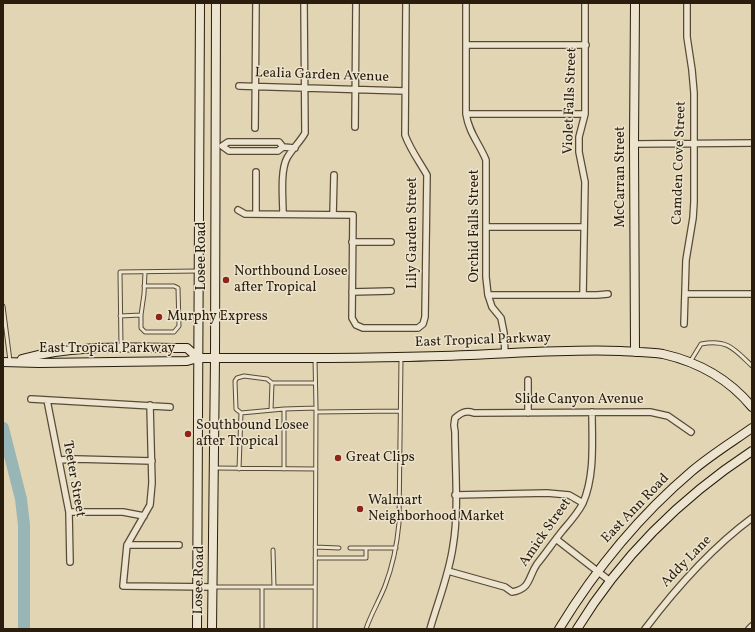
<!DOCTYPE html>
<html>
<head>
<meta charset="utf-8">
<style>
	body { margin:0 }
	#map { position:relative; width:755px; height:632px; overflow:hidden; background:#e2d5b3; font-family:Vollkorn,serif }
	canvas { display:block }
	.frame { position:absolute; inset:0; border:4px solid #2a1d0d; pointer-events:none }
</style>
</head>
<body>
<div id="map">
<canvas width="755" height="632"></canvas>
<div class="frame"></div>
</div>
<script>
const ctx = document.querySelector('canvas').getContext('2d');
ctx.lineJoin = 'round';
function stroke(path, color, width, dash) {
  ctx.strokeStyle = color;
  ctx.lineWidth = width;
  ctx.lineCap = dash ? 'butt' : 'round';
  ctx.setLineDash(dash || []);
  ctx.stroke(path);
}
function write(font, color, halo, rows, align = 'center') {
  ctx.font = font + ' Vollkorn,serif';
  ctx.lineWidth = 3;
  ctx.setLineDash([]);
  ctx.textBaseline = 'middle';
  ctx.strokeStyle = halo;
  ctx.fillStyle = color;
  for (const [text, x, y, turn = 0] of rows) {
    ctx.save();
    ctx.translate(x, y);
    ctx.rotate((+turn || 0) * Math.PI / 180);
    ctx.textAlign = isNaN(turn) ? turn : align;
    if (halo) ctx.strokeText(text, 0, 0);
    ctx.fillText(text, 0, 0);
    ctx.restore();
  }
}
stroke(new Path2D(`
	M 3,428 L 21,499 L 24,525 L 24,629`), '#99b6b7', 12);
const lane = new Path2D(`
	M 3,306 L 10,361
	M 141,315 L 141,328 L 145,332 L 174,332 L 179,326 L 178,288 L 174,286 L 144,286
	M 120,316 L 141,315 L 144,294 L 145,272
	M 121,346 L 120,272 L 198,271
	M 315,359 L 316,408 L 315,629
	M 690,362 L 701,344 C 728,339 734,349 752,366
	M 271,410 L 272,383 L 315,383
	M 316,412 L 400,411
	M 241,413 L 236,409 L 235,381 L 237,378 L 244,376 L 267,379 L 272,383
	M 214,468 L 316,469
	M 239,469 L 241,413 L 284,409 L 316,408
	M 284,469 L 284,409
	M 315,547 L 339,548
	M 350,548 L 366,548
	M 273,550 L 274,587
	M 315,558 L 366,558 L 366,548 L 396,548
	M 213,587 L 315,587
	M 262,587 L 262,629
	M 366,629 C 371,614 379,601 385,586 C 393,565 397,545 399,523 L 401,358`);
const street = new Path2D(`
	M 466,3 L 466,114 C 469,133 479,143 486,160 L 486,277 L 488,295 L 492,307 L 501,318 L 504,333 L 505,354
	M 467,45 L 586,45
	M 239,86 L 405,91
	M 466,114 L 585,114
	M 355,127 L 356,3
	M 255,128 L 256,3
	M 634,144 L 752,143
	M 283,147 L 279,142 L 228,142 L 222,146 L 229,151 L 278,151 L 283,147 L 295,148
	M 238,210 L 245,214 L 353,215 L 352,318 L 356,325 L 363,328 L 418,328 L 423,324 L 425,317 L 427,175 C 419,161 410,149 405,135 L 406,3
	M 256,214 L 256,172
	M 283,214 C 283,199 280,171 287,158 C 292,149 300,142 305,133 L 304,3
	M 333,215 L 334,175
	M 487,227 L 584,227
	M 352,242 L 391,242
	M 352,292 L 391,291
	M 685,294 L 752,294
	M 488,295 L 597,295 L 608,294
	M 583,295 L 585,182 L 579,152 L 579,137 L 585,114 L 585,3
	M 684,324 L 686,260 L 693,218 L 694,202 L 694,93 L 692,70 L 687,37 L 687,3
	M 528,380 L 528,413
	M 31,399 L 170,407
	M 47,400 L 69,512 L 70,562
	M 150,405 L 152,483 L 150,505 L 127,545 L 123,586 L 213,587
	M 60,460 L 76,459 L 152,461
	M 455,495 L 547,493 L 569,495 L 583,503
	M 69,512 L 123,512 L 144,516
	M 556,539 L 610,581
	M 127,545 L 179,545
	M 448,571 L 505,587 L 512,592 C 531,589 528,577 537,564 C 546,553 554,541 563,530 C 570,522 578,513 583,503 C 595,475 592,442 592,412
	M 430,629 C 438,601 449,575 453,546 C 459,511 455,468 455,432 L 454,425 L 455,418 C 461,413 465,410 474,413 L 650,412 L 668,416 L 691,432
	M 645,629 C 676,588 710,549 752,518
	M 749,629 L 752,626`);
const secondary = new Path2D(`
	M 635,3 L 634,144 L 635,352
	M 22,359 C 75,344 132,348 187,348 L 198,358
	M 3,362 L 39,363 L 187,361 L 198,358 C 289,358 379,359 470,355 C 520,353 571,349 621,351 C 635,352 649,352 663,354 C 698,362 729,379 752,407
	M 197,629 L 200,3
	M 212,629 L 215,358 L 216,3
	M 559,629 C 595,570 639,516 692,471 C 711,455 732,442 752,428
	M 577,629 C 621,557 682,497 752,451`);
stroke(lane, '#584b36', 5);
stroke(street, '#584b36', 8);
stroke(secondary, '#2a1d0d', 10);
stroke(lane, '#ece4ce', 3);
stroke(street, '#ece4ce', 5.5);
stroke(secondary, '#ece4ce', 8);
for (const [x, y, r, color] of [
	[226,280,4,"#8f2418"],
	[159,317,4,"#8f2418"],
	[188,434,4,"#8f2418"],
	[338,458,4,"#8f2418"],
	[360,509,4,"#8f2418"]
]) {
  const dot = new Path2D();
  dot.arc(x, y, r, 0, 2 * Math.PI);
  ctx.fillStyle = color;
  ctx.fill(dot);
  stroke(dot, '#ece4ce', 1.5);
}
write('14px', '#2a1d0d', '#ece4ce', [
	["Lealia Garden Avenue",322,76,2],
	["Violet Falls Street",571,101,-88],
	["Camden Cove Street",680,163,-88],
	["McCarran Street",621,177,-90],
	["Orchid Falls Street",475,226,-90],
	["Lily Garden Street",413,233,-90],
	["Losee Road",202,256,-90],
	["East Tropical Parkway",483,341,-2],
	["East Tropical Parkway",107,349],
	["Slide Canyon Avenue",579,400],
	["Teeter Street",73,479,80],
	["East Ann Road",636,509,-46],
	["Amick Street",546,533,-55],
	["Addy Lane",687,562,-46],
	["Losee Road",200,580,-89]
]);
write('14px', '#2a1d0d', '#ece4ce', [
	["Northbound Losee",234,272],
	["after Tropical",234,288],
	["Murphy Express",167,317],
	["Southbound Losee",196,426],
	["after Tropical",196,442],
	["Great Clips",346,458],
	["Walmart",368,501],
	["Neighborhood Market",368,517]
], 'left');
</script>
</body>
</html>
